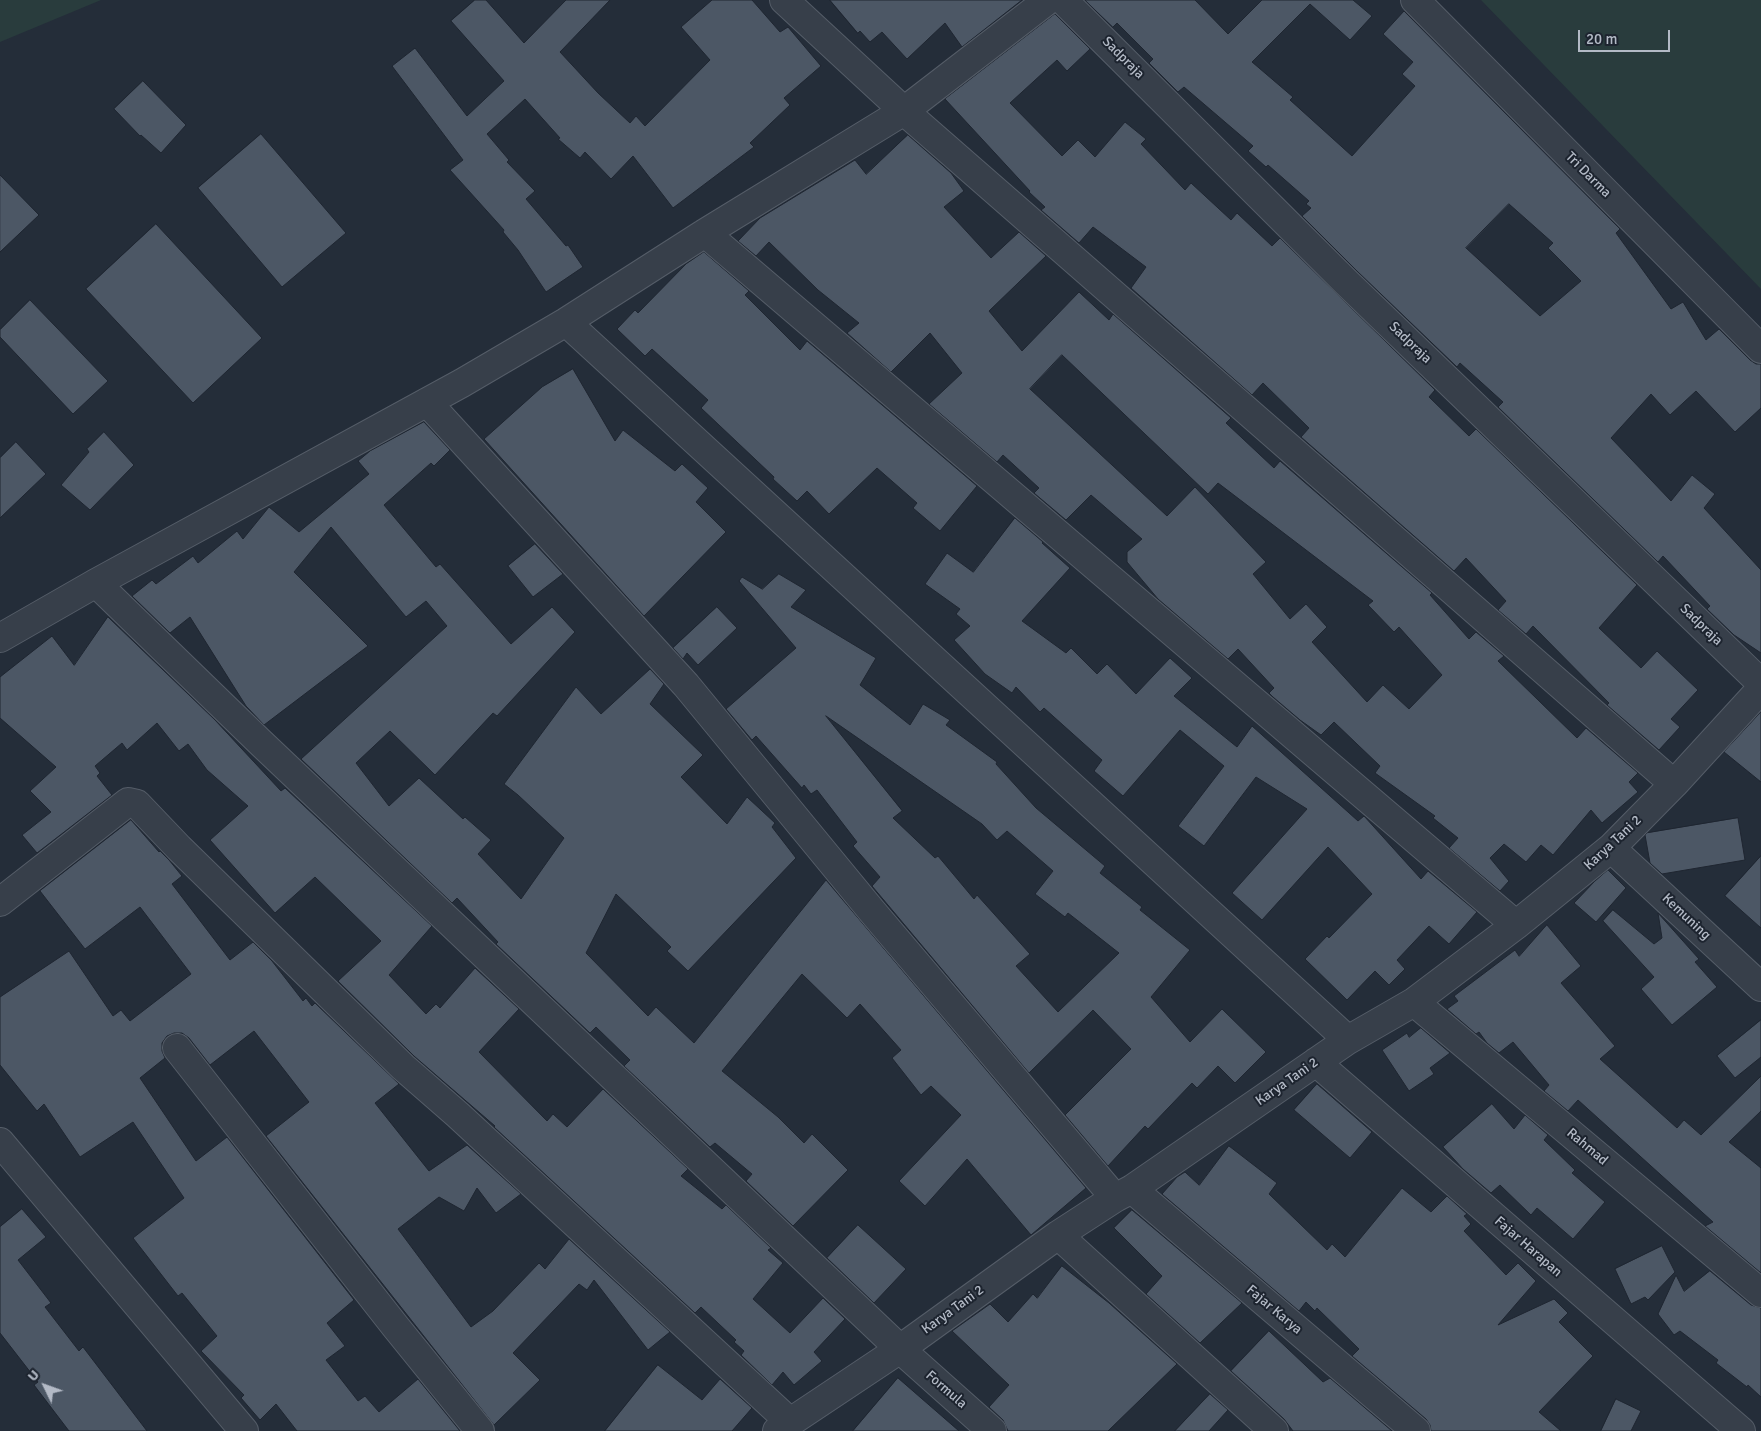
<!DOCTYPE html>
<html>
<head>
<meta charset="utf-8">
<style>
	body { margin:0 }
	#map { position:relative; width:1761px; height:1431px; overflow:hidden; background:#242d39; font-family:Signika,sans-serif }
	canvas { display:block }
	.north { position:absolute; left:20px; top:1361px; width:50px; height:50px; -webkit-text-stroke:4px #1d242f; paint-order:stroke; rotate:312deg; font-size:14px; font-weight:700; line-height:20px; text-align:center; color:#b3bac6 }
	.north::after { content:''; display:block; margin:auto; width:18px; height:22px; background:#b3bac6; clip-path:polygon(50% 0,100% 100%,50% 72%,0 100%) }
	.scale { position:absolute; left:1578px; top:30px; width:92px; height:22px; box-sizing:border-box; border:2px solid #b3bac6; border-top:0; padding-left:6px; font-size:15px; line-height:18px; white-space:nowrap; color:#b3bac6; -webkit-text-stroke:4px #1d242f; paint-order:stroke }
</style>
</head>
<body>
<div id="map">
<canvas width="1761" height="1431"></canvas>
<div class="north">U</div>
<div class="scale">20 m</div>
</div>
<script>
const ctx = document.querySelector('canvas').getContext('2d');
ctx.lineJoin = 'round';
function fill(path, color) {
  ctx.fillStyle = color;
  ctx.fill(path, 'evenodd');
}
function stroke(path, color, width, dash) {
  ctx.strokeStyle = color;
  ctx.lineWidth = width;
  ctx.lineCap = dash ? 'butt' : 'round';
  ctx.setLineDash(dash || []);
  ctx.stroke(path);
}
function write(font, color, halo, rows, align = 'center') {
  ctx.font = font + ' Signika,sans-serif';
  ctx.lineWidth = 4;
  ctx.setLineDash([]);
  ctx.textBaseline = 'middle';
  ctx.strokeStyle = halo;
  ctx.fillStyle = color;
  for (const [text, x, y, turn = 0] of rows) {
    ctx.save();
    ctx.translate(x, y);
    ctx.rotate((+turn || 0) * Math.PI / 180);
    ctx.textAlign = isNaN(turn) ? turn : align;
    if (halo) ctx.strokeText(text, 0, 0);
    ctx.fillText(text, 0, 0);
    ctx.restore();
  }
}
fill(new Path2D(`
	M 0,0 L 101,0 L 0,42 Z
	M 1482,0 L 1761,0 L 1761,289 L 1481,0 Z`), '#293c3d');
const building = new Path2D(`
	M 475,0 L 486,0 L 524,43 L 566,0 L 610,0 L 560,52 L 598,93 L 630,123 L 636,116 L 645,126 L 710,60 L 681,27 L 712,0 L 752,0 L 780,32 L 788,27 L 821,66 L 784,98 L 790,105 L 750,143 L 754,147 L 673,208 L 633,156 L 611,179 L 585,152 L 580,158 L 558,139 L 560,138 L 525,99 L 487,134 L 509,160 L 507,162 L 535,191 L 526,199 L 566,246 L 568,245 L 583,267 L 546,292 L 518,250 L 503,232 L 504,230 L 450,170 L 463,160 L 392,66 L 415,48 L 467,116 L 504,81 L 451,21 Z
	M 830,0 L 1022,0 L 962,47 L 945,23 L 907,59 L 882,32 L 870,42 L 860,31 L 858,33 Z
	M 1085,0 L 1195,0 L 1228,34 L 1262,0 L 1353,0 L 1372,16 L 1350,40 L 1310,4 L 1252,62 L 1293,97 L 1290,100 L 1352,156 L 1415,86 L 1402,74 L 1413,62 L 1383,34 L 1404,11 L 1620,229 L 1616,233 L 1671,309 L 1683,302 L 1706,340 L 1719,329 L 1750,360 L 1756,364 L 1761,364 L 1761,408 L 1735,432 L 1696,391 L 1670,415 L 1651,394 L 1611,438 L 1671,501 L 1692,475 L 1715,494 L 1704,508 L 1761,570 L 1761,653 L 1734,635 L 1707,609 L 1710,606 L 1663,556 L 1658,562 L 1498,407 L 1503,402 L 1460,363 L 1457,367 L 1357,271 L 1302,216 L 1311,208 L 1306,204 L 1309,201 L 1268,165 L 1266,167 L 1248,151 L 1253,146 L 1184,87 L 1178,92 L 1149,63 L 1153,59 L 1117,23 L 1113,27 ZM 1509,204 L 1553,243 L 1548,248 L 1581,281 L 1540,316 L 1466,248 Z
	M 1055,14 L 1090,49 L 1067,71 L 1057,60 L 1010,103 L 1062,156 L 1078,140 L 1095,157 L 1125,122 L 1146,139 L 1141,144 L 1185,190 L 1191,183 L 1231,220 L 1237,213 L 1272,246 L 1280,238 L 1435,390 L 1429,397 L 1469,436 L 1476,429 L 1637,585 L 1599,628 L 1641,668 L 1657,651 L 1698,690 L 1671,719 L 1680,727 L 1659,750 L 1607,705 L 1609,703 L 1533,626 L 1526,634 L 1498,610 L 1506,601 L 1466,558 L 1454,571 L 1301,437 L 1309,428 L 1263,383 L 1252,395 L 1131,288 L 1146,267 L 1093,227 L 1079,243 L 1041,210 L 1045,207 L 1029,192 L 1030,191 L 945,99 Z
	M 143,81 L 186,125 L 161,153 L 141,135 L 140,136 L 114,109 Z
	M 261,134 L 346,233 L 282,287 L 198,188 Z
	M 908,135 L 951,173 L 964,191 L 944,207 L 991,258 L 1019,232 L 1046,256 L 989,311 L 1022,351 L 1079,292 L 1109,320 L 1113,314 L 1231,418 L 1226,423 L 1274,468 L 1280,461 L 1432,593 L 1430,595 L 1469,639 L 1476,632 L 1504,656 L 1498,661 L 1577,738 L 1586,728 L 1638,773 L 1629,782 L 1638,792 L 1602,823 L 1591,810 L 1553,855 L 1541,845 L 1526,862 L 1504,844 L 1490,858 L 1509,881 L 1500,891 L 1449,848 L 1458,838 L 1433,818 L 1435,816 L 1375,773 L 1380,766 L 1334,722 L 1321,735 L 1300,720 L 1273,697 L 1269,693 L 1274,688 L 1238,649 L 1228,659 L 1158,599 L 1127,562 L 1127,552 L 1142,539 L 1091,495 L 1066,520 L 1034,493 L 1039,488 L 1003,455 L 997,462 L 929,404 L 962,373 L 930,333 L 891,372 L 847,333 L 859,323 L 818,290 L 769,242 L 756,256 L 738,241 L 760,218 L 855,160 L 866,174 ZM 1062,355 L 1208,494 L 1218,483 L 1373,601 L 1368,605 L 1394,632 L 1399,627 L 1442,675 L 1409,709 L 1383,685 L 1367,702 L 1312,642 L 1327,627 L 1306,604 L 1290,619 L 1253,574 L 1266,562 L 1195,487 L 1167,516 L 1030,389 Z
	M 0,175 L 39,215 L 0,252 Z
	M 156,224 L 262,338 L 193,403 L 86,289 Z
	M 704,252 L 749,291 L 745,295 L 800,350 L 807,341 L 977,486 L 940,531 L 913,508 L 917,503 L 877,468 L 829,514 L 807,491 L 797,501 L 773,479 L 774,477 L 701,408 L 708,400 L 652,349 L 645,356 L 617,329 L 635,310 L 638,313 L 686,264 Z
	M 30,300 L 108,381 L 73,414 L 0,337 L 0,330 Z
	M 573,369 L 615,441 L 623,430 L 675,471 L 682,464 L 708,488 L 696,502 L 726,532 L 644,616 L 484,439 L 542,387 Z
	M 424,422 L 450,450 L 434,466 L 431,463 L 384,505 L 436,567 L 440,564 L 511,644 L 552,607 L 575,632 L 497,716 L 493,713 L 435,775 L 390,731 L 356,763 L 389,806 L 419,778 L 463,819 L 465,817 L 491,840 L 478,854 L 521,899 L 564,838 L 518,795 L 504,784 L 576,687 L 601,714 L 650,669 L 664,684 L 650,704 L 703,755 L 681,777 L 727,824 L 747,797 L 775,823 L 772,827 L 796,858 L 688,971 L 667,951 L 671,947 L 616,894 L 586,953 L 648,1016 L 656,1007 L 694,1043 L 826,880 L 1086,1188 L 1031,1235 L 967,1159 L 925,1206 L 899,1181 L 961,1115 L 931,1086 L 921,1095 L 892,1058 L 901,1050 L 860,1004 L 847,1018 L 802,974 L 722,1071 L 778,1117 L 804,1143 L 812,1134 L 848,1170 L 793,1226 L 746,1181 L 752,1174 L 715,1143 L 710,1147 L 624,1066 L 630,1060 L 596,1027 L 590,1033 L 496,944 L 498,942 L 457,898 L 452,903 L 301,759 L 447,626 L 426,601 L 406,617 L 331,527 L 294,572 L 368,646 L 264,725 L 246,706 L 190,617 L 170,633 L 132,596 L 152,580 L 156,584 L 193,556 L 198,563 L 237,531 L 243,539 L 269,507 L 299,532 L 369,474 L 358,461 L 370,451 Z
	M 104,432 L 134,465 L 90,510 L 61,485 L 89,452 L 87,449 Z
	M 16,442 L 46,474 L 0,518 L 0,458 Z
	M 1015,518 L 1043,542 L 1042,543 L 1070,568 L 1022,621 L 1066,653 L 1071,648 L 1097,674 L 1107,664 L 1136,694 L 1170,658 L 1192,678 L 1174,696 L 1237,747 L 1252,726 L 1358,821 L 1364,816 L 1421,879 L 1428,871 L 1477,912 L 1449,944 L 1429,926 L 1397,960 L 1405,969 L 1389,985 L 1375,971 L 1347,1000 L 1305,959 L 1327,936 L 1329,938 L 1372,894 L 1328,847 L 1262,920 L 1232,893 L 1307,809 L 1256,777 L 1204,846 L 1178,826 L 1224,766 L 1180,730 L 1123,796 L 1094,771 L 1102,760 L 1044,708 L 1040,712 L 1016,687 L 1012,693 L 985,674 L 954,640 L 970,626 L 956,614 L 960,609 L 925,584 L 947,553 L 973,572 Z
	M 535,544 L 563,574 L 533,597 L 508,566 Z
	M 779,574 L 806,590 L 791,607 L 876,658 L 860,685 L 910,725 L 923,704 L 950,720 L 946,725 L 997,762 L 996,764 L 1036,808 L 1105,866 L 1100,873 L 1142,907 L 1140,910 L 1190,950 L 1151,997 L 1190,1042 L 1222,1009 L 1266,1052 L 1235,1083 L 1218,1066 L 1197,1088 L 1192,1083 L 1148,1129 L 1145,1126 L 1108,1166 L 1065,1115 L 1131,1049 L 1093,1010 L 1029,1073 L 872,886 L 880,877 L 853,846 L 857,842 L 817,790 L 811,794 L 804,785 L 802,788 L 756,736 L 752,740 L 726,709 L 796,648 L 739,581 L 742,577 L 762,589 ZM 826,716 L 982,824 L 997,840 L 1007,831 L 1053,871 L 1035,894 L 1065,917 L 1068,913 L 1119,953 L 1058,1012 L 1016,966 L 1030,954 L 977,895 L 974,899 L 938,856 L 935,858 L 893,818 L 902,811 Z
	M 717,607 L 737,628 L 698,665 L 687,653 L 683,659 L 673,648 Z
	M 108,617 L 215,720 L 281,791 L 285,788 L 432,926 L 389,975 L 426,1014 L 436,1004 L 440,1008 L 475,968 L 519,1009 L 479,1052 L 547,1121 L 553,1114 L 567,1127 L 603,1089 L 688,1169 L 681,1176 L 722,1209 L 726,1205 L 771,1248 L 768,1250 L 783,1263 L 753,1299 L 790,1333 L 823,1298 L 845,1319 L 814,1352 L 822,1361 L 794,1385 L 783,1372 L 772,1385 L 741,1355 L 744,1351 L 734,1342 L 736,1340 L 701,1307 L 695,1313 L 494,1127 L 495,1126 L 414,1056 L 338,981 L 381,941 L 315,877 L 275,913 L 210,840 L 248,806 L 207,770 L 188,744 L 179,751 L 157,723 L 127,750 L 122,743 L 95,766 L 100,773 L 97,776 L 112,795 L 37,853 L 22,835 L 51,812 L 30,791 L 56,767 L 0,718 L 0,677 L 52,636 L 74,665 Z
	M 1761,712 L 1761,782 L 1724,752 Z
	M 1738,818 L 1745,860 L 1662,874 L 1650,863 L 1645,835 L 1647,833 Z
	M 131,820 L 159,852 L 160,851 L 169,860 L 182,876 L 172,884 L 230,960 L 253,942 L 272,961 L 303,1001 L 306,998 L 312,1006 L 315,1003 L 399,1084 L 375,1103 L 429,1171 L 467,1145 L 521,1194 L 496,1213 L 477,1188 L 464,1211 L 439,1197 L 398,1229 L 471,1327 L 493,1311 L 539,1263 L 545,1269 L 569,1239 L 670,1332 L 648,1350 L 594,1280 L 587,1290 L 579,1284 L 513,1353 L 540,1380 L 494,1425 L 266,1136 L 309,1102 L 254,1031 L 210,1065 L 189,1038 L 182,1033 L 174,1033 L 167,1036 L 162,1043 L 162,1051 L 165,1058 L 140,1078 L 196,1161 L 227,1137 L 354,1300 L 327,1323 L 345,1346 L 326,1360 L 358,1401 L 365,1396 L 379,1412 L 418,1379 L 460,1431 L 297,1431 L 276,1404 L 260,1420 L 241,1398 L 244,1395 L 201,1351 L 217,1336 L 182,1293 L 178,1296 L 133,1238 L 184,1198 L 133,1122 L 80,1157 L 44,1104 L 37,1111 L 0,1065 L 0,997 L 69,951 L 113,1016 L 121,1010 L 130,1021 L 191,974 L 140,907 L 85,949 L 40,891 Z
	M 1761,856 L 1761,928 L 1725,896 Z
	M 1608,870 L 1626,888 L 1596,922 L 1574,903 L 1594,882 Z
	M 1613,910 L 1654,944 L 1662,938 L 1658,913 L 1699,959 L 1695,962 L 1717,987 L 1672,1025 L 1641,989 L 1654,977 L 1603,921 Z
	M 1547,925 L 1581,966 L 1561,983 L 1615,1046 L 1600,1059 L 1677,1128 L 1684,1120 L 1701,1135 L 1761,1076 L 1761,1111 L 1729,1142 L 1761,1168 L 1761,1273 L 1705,1226 L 1713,1222 L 1578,1100 L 1568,1111 L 1544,1091 L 1549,1085 L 1513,1042 L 1499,1053 L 1487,1043 L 1479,1032 L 1476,1034 L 1447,1009 L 1458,1001 L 1454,996 L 1515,950 L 1519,956 Z
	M 1761,1020 L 1761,1057 L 1735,1078 L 1717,1056 Z
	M 1421,1028 L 1450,1053 L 1430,1068 L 1434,1074 L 1409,1091 L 1382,1050 L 1407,1033 L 1409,1037 Z
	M 1317,1084 L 1372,1132 L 1350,1158 L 1294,1110 Z
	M 1492,1104 L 1514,1129 L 1525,1115 L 1548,1135 L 1544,1140 L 1575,1170 L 1572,1173 L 1605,1202 L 1573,1239 L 1537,1208 L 1531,1215 L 1500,1185 L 1491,1193 L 1463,1169 L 1443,1147 Z
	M 1229,1146 L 1277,1183 L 1269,1194 L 1327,1250 L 1332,1244 L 1345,1257 L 1402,1188 L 1431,1212 L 1447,1196 L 1467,1214 L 1464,1216 L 1471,1224 L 1464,1231 L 1506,1275 L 1518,1263 L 1536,1281 L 1498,1325 L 1554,1299 L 1568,1313 L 1559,1322 L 1593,1356 L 1539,1412 L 1561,1431 L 1431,1431 L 1430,1425 L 1426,1419 L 1352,1356 L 1359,1349 L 1317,1308 L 1315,1311 L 1306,1302 L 1299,1311 L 1162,1194 L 1177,1177 L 1185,1172 L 1199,1185 Z
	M 22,1209 L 46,1237 L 18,1260 L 51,1303 L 45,1307 L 79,1351 L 83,1347 L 147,1431 L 69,1431 L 34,1385 L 38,1382 L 0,1333 L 0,1227 Z
	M 1132,1210 L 1242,1303 L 1200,1343 L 1146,1294 L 1162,1276 L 1114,1228 Z
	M 858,1225 L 906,1269 L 874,1303 L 827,1258 Z
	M 1662,1246 L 1675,1272 L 1648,1300 L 1645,1297 L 1631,1304 L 1615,1269 Z
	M 1062,1266 L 1109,1303 L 1177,1364 L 1108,1431 L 1008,1431 L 1003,1420 L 989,1407 L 1009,1385 L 952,1331 L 990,1304 L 1008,1322 L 1033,1294 L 1037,1298 Z
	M 1710,1271 L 1751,1305 L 1761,1308 L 1761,1397 L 1748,1385 L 1747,1387 L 1716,1363 L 1718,1360 L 1680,1331 L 1674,1335 L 1658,1314 L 1676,1275 L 1684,1291 Z
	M 1269,1331 L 1323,1382 L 1330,1378 L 1392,1431 L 1293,1431 L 1284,1419 L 1231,1371 Z
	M 658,1365 L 702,1400 L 720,1379 L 752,1408 L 732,1431 L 605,1431 Z
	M 898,1378 L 959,1431 L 853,1431 Z
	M 1210,1394 L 1228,1410 L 1209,1431 L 1175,1431 Z
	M 1616,1399 L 1641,1411 L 1631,1431 L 1601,1431 Z`);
fill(building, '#4c5765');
stroke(building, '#1f2631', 1);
const minor = new Path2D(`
	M 784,0 L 904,111 L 1674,784
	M 1063,0 L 1346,282 L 1761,683
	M 1415,0 L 1761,349
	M 705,233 L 1516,925
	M 566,322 L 1348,1040
	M 427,402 L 686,685 L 871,910 L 1115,1198
	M 96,583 L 260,742 L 900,1349 L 992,1431
	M 0,638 L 96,583 L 462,383 L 566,322 L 705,233 L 904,111 L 1048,0
	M 1611,848 L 1761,987
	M 0,902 L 128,802 L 137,804 L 179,848 L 403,1067 L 458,1115 L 791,1423
	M 1414,1002 L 1761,1293
	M 177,1048 L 395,1326 L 480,1431
	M 1316,1062 L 1741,1431
	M 0,1142 L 244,1431
	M 1132,1189 L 1416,1431
	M 1058,1235 L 1274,1431
	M 777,1431 L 900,1349 L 1058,1235 L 1115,1198 L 1132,1189 L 1348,1040 L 1414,1002 L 1516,925 L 1611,848 L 1674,784 L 1761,689`);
stroke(minor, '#555d68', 30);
stroke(minor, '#373f4a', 28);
write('14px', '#b3bac6', '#1d242f', [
	["Sadpraja",1123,58,45],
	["Tri Darma",1588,175,45],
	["Sadpraja",1410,343,44],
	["Sadpraja",1701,625,44],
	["Karya Tani 2",1613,843,-43],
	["Kemuning",1686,917,43],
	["Karya Tani 2",1287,1082,-35],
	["Rahmad",1587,1147,40],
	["Fajar Harapan",1528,1247,41],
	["Karya Tani 2",953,1310,-36],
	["Fajar Karya",1274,1310,40],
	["Formula",946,1390,41]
]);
</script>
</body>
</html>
